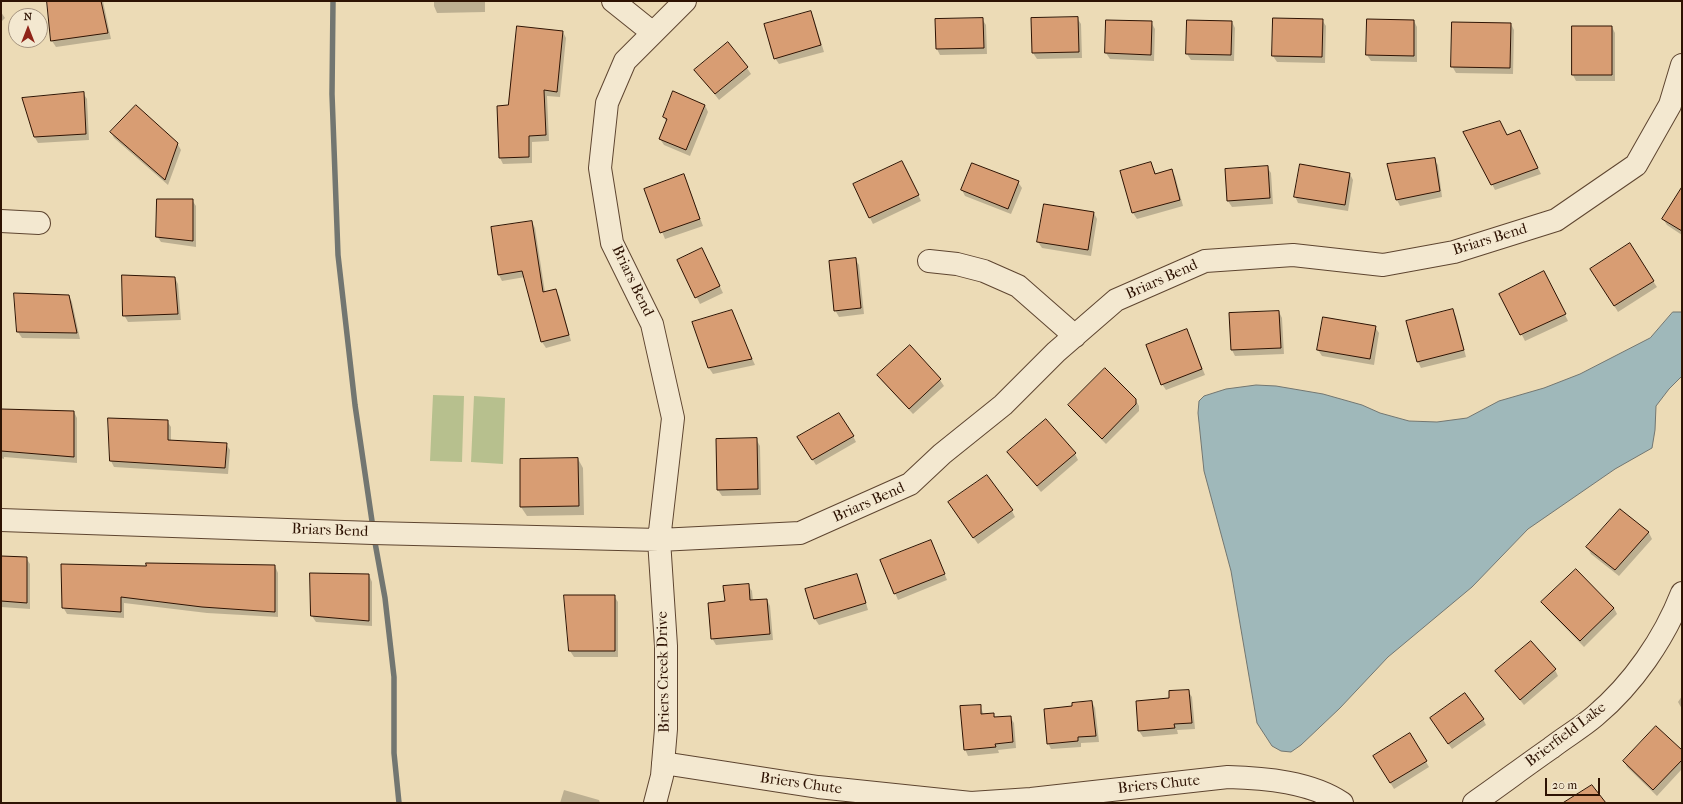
<!DOCTYPE html>
<html>
<head>
<meta charset="utf-8">
<style>
	body { margin:0 }
	#map { position:relative; width:1683px; height:804px; overflow:hidden; background:#ecdbb6; font-family:"IM FELL French Canon",serif }
	canvas { display:block }
	.frame { position:absolute; inset:0; border:2px solid #2e1303; pointer-events:none }
	.north { position:absolute; left:8px; top:8px; width:40px; height:40px; box-sizing:border-box; background:#f3e8d0; border:1px solid #a4937e; border-radius:50%; rotate:0deg; font-size:11px; font-weight:700; line-height:16px; text-align:center; color:#2e1303 }
	.north::after { content:''; display:block; margin:auto; width:14px; height:18px; background:#8f2418; clip-path:polygon(50% 0,100% 100%,50% 72%,0 100%) }
	.scale { position:absolute; left:1545px; top:778px; width:55px; height:18px; box-sizing:border-box; border:2px solid #2e1303; border-top:0; padding-left:5px; font-size:12px; line-height:14px; white-space:nowrap; color:#2e1303; -webkit-text-stroke:3px #f3e8d0; paint-order:stroke }
</style>
</head>
<body>
<div id="map">
<canvas width="1683" height="804"></canvas>
<div class="frame"></div>
<div class="north">N</div>
<div class="scale">20 m</div>
</div>
<script>
const ctx = document.querySelector('canvas').getContext('2d');
ctx.lineJoin = 'round';
function fill(path, color) {
  ctx.fillStyle = color;
  ctx.fill(path, 'evenodd');
}
function stroke(path, color, width, dash) {
  ctx.strokeStyle = color;
  ctx.lineWidth = width;
  ctx.lineCap = dash ? 'butt' : 'round';
  ctx.setLineDash(dash || []);
  ctx.stroke(path);
}
function write(font, color, halo, rows, align = 'center') {
  ctx.font = font + ' "IM FELL French Canon",serif';
  ctx.lineWidth = 3.5;
  ctx.setLineDash([]);
  ctx.textBaseline = 'middle';
  ctx.strokeStyle = halo;
  ctx.fillStyle = color;
  for (const [text, x, y, turn = 0] of rows) {
    ctx.save();
    ctx.translate(x, y);
    ctx.rotate((+turn || 0) * Math.PI / 180);
    ctx.textAlign = isNaN(turn) ? turn : align;
    if (halo) ctx.strokeText(text, 0, 0);
    ctx.fillText(text, 0, 0);
    ctx.restore();
  }
}
fill(new Path2D(`
	M 433,395 L 464,396 L 462,462 L 430,461 Z
	M 474,396 L 505,398 L 503,464 L 471,462 Z`), '#b7c08e');
const water = new Path2D(`
	M 1673,312 L 1682,312 L 1682,376 L 1669,389 L 1656,406 L 1655,430 L 1652,448 L 1615,469 L 1528,529 L 1472,587 L 1388,657 L 1340,708 L 1301,745 L 1291,752 L 1281,751 L 1272,746 L 1257,723 L 1231,571 L 1204,471 L 1198,413 L 1199,401 L 1204,396 L 1226,389 L 1256,385 L 1276,386 L 1323,394 L 1362,405 L 1380,413 L 1409,421 L 1437,422 L 1467,418 L 1499,401 L 1544,388 L 1580,374 L 1650,338 Z`);
fill(water, '#9fb8ba');
stroke(water, '#727671', 1);
fill(new Path2D(`
	M 48,1 L 103,1 L 111,39 L 56,47 L 52,41 Z
	M 434,1 L 485,1 L 485,12 L 437,13 L 434,6 Z
	M 1,12 L 5,18 L 1,22 Z
	M 811,12 L 814,19 L 824,52 L 779,64 L 775,58 Z
	M 1077,18 L 1081,24 L 1082,58 L 1037,59 L 1033,53 L 1032,19 Z
	M 982,19 L 986,25 L 987,54 L 940,55 L 937,49 Z
	M 1322,20 L 1326,26 L 1325,63 L 1277,62 L 1273,56 Z
	M 1107,21 L 1151,22 L 1155,29 L 1154,61 L 1110,59 L 1106,53 Z
	M 1188,21 L 1232,22 L 1235,28 L 1234,61 L 1191,60 L 1187,54 Z
	M 1414,21 L 1417,27 L 1417,62 L 1371,61 L 1367,55 Z
	M 1511,24 L 1514,30 L 1513,74 L 1456,73 L 1452,66 Z
	M 1612,27 L 1615,33 L 1615,81 L 1576,81 L 1573,75 Z
	M 563,32 L 566,38 L 560,97 L 547,96 L 549,141 L 532,142 L 532,163 L 503,164 L 500,158 L 509,106 Z
	M 747,68 L 751,74 L 719,100 L 696,70 Z
	M 83,93 L 87,99 L 89,140 L 38,143 L 34,136 Z
	M 674,93 L 705,105 L 708,112 L 690,156 L 664,145 L 660,139 L 667,123 L 664,117 Z
	M 111,132 L 177,143 L 181,150 L 168,185 L 114,138 Z
	M 1507,136 L 1523,137 L 1541,174 L 1495,190 L 1492,184 Z
	M 1434,159 L 1438,165 L 1442,197 L 1400,206 L 1397,200 Z
	M 1151,163 L 1156,174 L 1171,170 L 1175,176 L 1183,206 L 1137,219 L 1133,213 L 1121,172 Z
	M 1267,167 L 1271,173 L 1273,204 L 1232,207 L 1228,201 Z
	M 906,168 L 921,201 L 873,224 L 870,218 Z
	M 1350,174 L 1353,180 L 1348,211 L 1298,203 L 1295,196 Z
	M 684,175 L 703,226 L 665,239 L 645,189 Z
	M 1018,182 L 1022,188 L 1011,214 L 965,196 L 962,190 Z
	M 1682,189 L 1682,235 L 1667,225 L 1663,219 Z
	M 192,200 L 196,206 L 196,247 L 161,242 L 157,236 Z
	M 1094,213 L 1097,219 L 1091,256 L 1042,248 L 1038,242 Z
	M 532,222 L 535,228 L 545,292 L 556,290 L 559,296 L 571,341 L 546,348 L 542,342 L 525,277 L 502,281 L 499,275 Z
	M 705,255 L 723,293 L 700,304 L 678,260 Z
	M 855,259 L 859,265 L 864,314 L 839,317 L 835,310 Z
	M 1595,275 L 1653,281 L 1657,287 L 1618,312 Z
	M 175,278 L 178,284 L 181,320 L 128,322 L 124,315 Z
	M 1547,278 L 1568,321 L 1525,341 L 1501,294 Z
	M 69,296 L 72,302 L 80,339 L 22,338 L 18,332 Z
	M 1452,310 L 1456,316 L 1466,357 L 1421,368 L 1418,362 L 1407,322 Z
	M 731,311 L 755,365 L 713,374 L 709,368 Z
	M 1279,312 L 1282,318 L 1284,354 L 1235,356 L 1232,350 Z
	M 1375,327 L 1379,333 L 1374,365 L 1322,356 L 1318,350 Z
	M 1190,337 L 1205,375 L 1166,390 L 1162,384 Z
	M 878,375 L 940,380 L 944,386 L 913,414 L 882,381 Z
	M 1135,399 L 1139,406 L 1139,411 L 1106,444 L 1073,411 L 1069,405 Z
	M 1,409 L 74,412 L 77,418 L 77,463 L 4,457 L 4,459 L 1,458 Z
	M 109,419 L 167,421 L 171,427 L 171,441 L 226,444 L 230,450 L 228,474 L 114,467 L 111,461 Z
	M 853,436 L 856,442 L 816,465 L 802,443 Z
	M 756,439 L 760,446 L 761,495 L 722,496 L 718,490 L 717,440 Z
	M 1009,452 L 1075,454 L 1078,460 L 1041,492 Z
	M 578,459 L 583,468 L 584,515 L 527,516 L 521,507 Z
	M 953,509 L 1012,511 L 1015,517 L 978,544 Z
	M 1620,510 L 1649,533 L 1652,539 L 1619,576 L 1591,554 L 1587,547 Z
	M 934,547 L 947,580 L 898,600 L 881,561 Z
	M 1,557 L 26,558 L 30,564 L 30,609 L 1,607 Z
	M 275,566 L 278,573 L 278,617 L 207,613 L 124,603 L 124,618 L 67,614 L 63,607 Z
	M 369,575 L 372,582 L 372,626 L 316,622 L 312,616 Z
	M 856,575 L 860,581 L 868,610 L 819,625 L 815,619 Z
	M 748,585 L 752,591 L 753,601 L 767,600 L 770,606 L 773,640 L 716,645 L 712,638 L 726,602 Z
	M 614,596 L 618,602 L 618,657 L 574,657 L 570,651 Z
	M 1542,602 L 1614,608 L 1617,614 L 1584,647 L 1546,608 Z
	M 1555,670 L 1558,676 L 1524,705 L 1497,671 Z
	M 1188,691 L 1192,697 L 1195,729 L 1177,730 L 1178,734 L 1143,737 L 1139,731 L 1137,701 L 1171,699 Z
	M 1682,696 L 1682,709 L 1678,702 Z
	M 1092,702 L 1095,708 L 1099,742 L 1081,743 L 1081,747 L 1051,749 L 1048,743 L 1073,707 Z
	M 980,706 L 984,715 L 993,714 L 996,718 L 1010,717 L 1014,723 L 1016,748 L 998,750 L 999,753 L 968,756 L 965,749 Z
	M 1483,719 L 1486,725 L 1452,749 L 1434,724 Z
	M 1410,735 L 1429,767 L 1394,789 L 1374,756 Z
	M 1682,751 L 1682,769 L 1657,796 L 1627,767 L 1624,761 Z
	M 564,790 L 599,800 L 600,803 L 560,803 Z`), '#0003');
stroke(new Path2D(`
	M 333,1 L 332,94 L 338,255 L 355,405 L 373,528
	M 374,537 L 385,598 L 394,677 L 394,753 L 399,803`), '#727671', 5.5);
const building = new Path2D(`
	M 47,1 L 101,1 L 108,33 L 51,41 Z
	M 811,11 L 821,45 L 774,59 L 764,24 Z
	M 1078,17 L 1079,52 L 1032,53 L 1031,18 Z
	M 983,18 L 984,48 L 936,49 L 935,19 Z
	M 1273,18 L 1323,19 L 1322,57 L 1272,56 Z
	M 1367,19 L 1414,20 L 1414,56 L 1366,55 Z
	M 1106,20 L 1152,21 L 1151,55 L 1105,53 Z
	M 1187,20 L 1232,21 L 1231,55 L 1186,54 Z
	M 1452,22 L 1511,23 L 1510,68 L 1451,67 Z
	M 517,26 L 563,31 L 557,92 L 544,90 L 546,135 L 529,136 L 529,157 L 499,158 L 497,106 L 508,105 Z
	M 1572,26 L 1612,26 L 1612,75 L 1572,75 Z
	M 728,42 L 748,67 L 715,94 L 694,70 Z
	M 673,91 L 705,105 L 686,150 L 659,139 L 667,119 L 663,117 Z
	M 84,92 L 86,134 L 34,137 L 22,98 Z
	M 136,105 L 178,143 L 165,180 L 110,132 Z
	M 1500,121 L 1507,135 L 1520,130 L 1538,168 L 1491,185 L 1463,132 Z
	M 1435,158 L 1440,191 L 1396,200 L 1387,164 Z
	M 902,161 L 919,195 L 869,218 L 853,184 Z
	M 1151,162 L 1155,174 L 1172,169 L 1180,200 L 1132,213 L 1120,171 Z
	M 972,163 L 1019,181 L 1008,209 L 961,190 Z
	M 1300,164 L 1350,173 L 1345,205 L 1294,197 Z
	M 1268,166 L 1270,198 L 1227,201 L 1225,169 Z
	M 684,174 L 700,219 L 660,233 L 644,189 Z
	M 1682,187 L 1682,231 L 1662,219 Z
	M 157,199 L 193,199 L 193,241 L 156,237 Z
	M 1044,204 L 1094,212 L 1088,250 L 1037,242 Z
	M 532,221 L 543,292 L 556,289 L 569,335 L 541,342 L 522,271 L 498,275 L 491,227 Z
	M 1630,243 L 1654,281 L 1614,306 L 1590,269 Z
	M 702,248 L 720,286 L 695,298 L 677,260 Z
	M 856,258 L 861,308 L 834,311 L 829,261 Z
	M 1544,271 L 1566,314 L 1520,335 L 1499,294 Z
	M 122,275 L 175,277 L 178,314 L 123,316 Z
	M 14,293 L 69,295 L 77,333 L 17,332 Z
	M 1453,309 L 1464,350 L 1417,362 L 1406,321 Z
	M 732,310 L 752,359 L 708,368 L 692,322 Z
	M 1279,311 L 1281,348 L 1231,350 L 1229,313 Z
	M 1323,317 L 1376,326 L 1370,359 L 1317,350 Z
	M 1187,329 L 1202,369 L 1161,385 L 1146,345 Z
	M 910,345 L 941,379 L 909,409 L 877,375 Z
	M 1105,368 L 1136,399 L 1136,404 L 1102,439 L 1068,405 Z
	M 1,409 L 74,411 L 74,457 L 1,451 Z
	M 839,413 L 854,436 L 812,460 L 797,437 Z
	M 108,418 L 168,420 L 168,440 L 227,443 L 225,468 L 110,461 Z
	M 1046,419 L 1076,453 L 1037,486 L 1007,452 Z
	M 757,438 L 758,489 L 717,490 L 716,439 Z
	M 578,458 L 579,506 L 520,507 L 520,459 Z
	M 987,475 L 1013,510 L 973,538 L 948,502 Z
	M 1620,509 L 1649,532 L 1615,570 L 1586,547 Z
	M 931,540 L 945,574 L 894,594 L 880,560 Z
	M 1,556 L 27,557 L 27,603 L 1,601 Z
	M 146,563 L 275,565 L 275,612 L 202,607 L 121,597 L 121,612 L 62,608 L 61,564 L 146,566 Z
	M 1576,569 L 1614,608 L 1580,641 L 1541,602 Z
	M 310,573 L 369,574 L 369,621 L 311,616 Z
	M 857,574 L 866,603 L 814,619 L 805,589 Z
	M 749,584 L 750,600 L 767,599 L 770,634 L 711,639 L 708,603 L 725,601 L 723,586 Z
	M 564,595 L 615,595 L 615,651 L 569,651 Z
	M 1531,641 L 1556,669 L 1520,700 L 1495,671 Z
	M 1189,690 L 1192,723 L 1174,724 L 1175,728 L 1138,731 L 1136,701 L 1169,698 L 1169,691 Z
	M 1465,693 L 1484,719 L 1448,744 L 1430,718 Z
	M 1092,701 L 1096,736 L 1078,737 L 1078,741 L 1047,744 L 1044,709 L 1072,706 L 1072,703 Z
	M 981,705 L 981,714 L 994,713 L 994,717 L 1011,716 L 1013,742 L 995,744 L 996,747 L 964,750 L 960,706 Z
	M 1656,726 L 1682,750 L 1682,760 L 1653,790 L 1623,761 Z
	M 1410,733 L 1427,761 L 1390,783 L 1373,756 Z
	M 1592,785 L 1606,803 L 1563,803 Z`);
fill(building, '#d89d73');
stroke(building, '#2e1303', 1);
const minor = new Path2D(`
	M 613,1 L 653,33
	M 1,221 L 39,223
	M 929,261 L 957,264 L 984,271 L 1018,286 L 1075,336
	M 1,520 L 373,533 L 659,540 L 800,533 L 910,484 L 942,454 L 1003,405 L 1056,352 L 1116,300 L 1205,261 L 1293,255 L 1383,265 L 1454,252 L 1556,220 L 1636,165 L 1670,105 L 1682,65
	M 663,763 L 818,787 L 971,803 L 1031,799 L 1228,777 C 1265,778 1311,782 1342,803
	M 655,803 L 662,776 L 666,729 L 666,646 L 659,540 L 673,418 L 652,324 L 612,243 L 600,168 L 607,103 L 625,61 L 685,1
	M 1474,803 C 1500,785 1525,766 1551,748 C 1565,737 1581,728 1595,716 C 1633,684 1664,639 1682,593`);
stroke(minor, '#5e4530', 24);
stroke(minor, '#f3e8d0', 22);
write('15px', '#2e1303', '#f3e8d0', [
	["Briars Bend",1490,240,-17],
	["Briars Bend",1162,280,-24],
	["Briars Bend",632,281,64],
	["Briars Bend",869,503,-24],
	["Briars Bend",330,531,2],
	["Briers Creek Drive",664,672,-91],
	["Brierfield Lake",1566,735,-37],
	["Briers Chute",801,784,8],
	["Briers Chute",1159,785,-6]
]);
</script>
</body>
</html>
